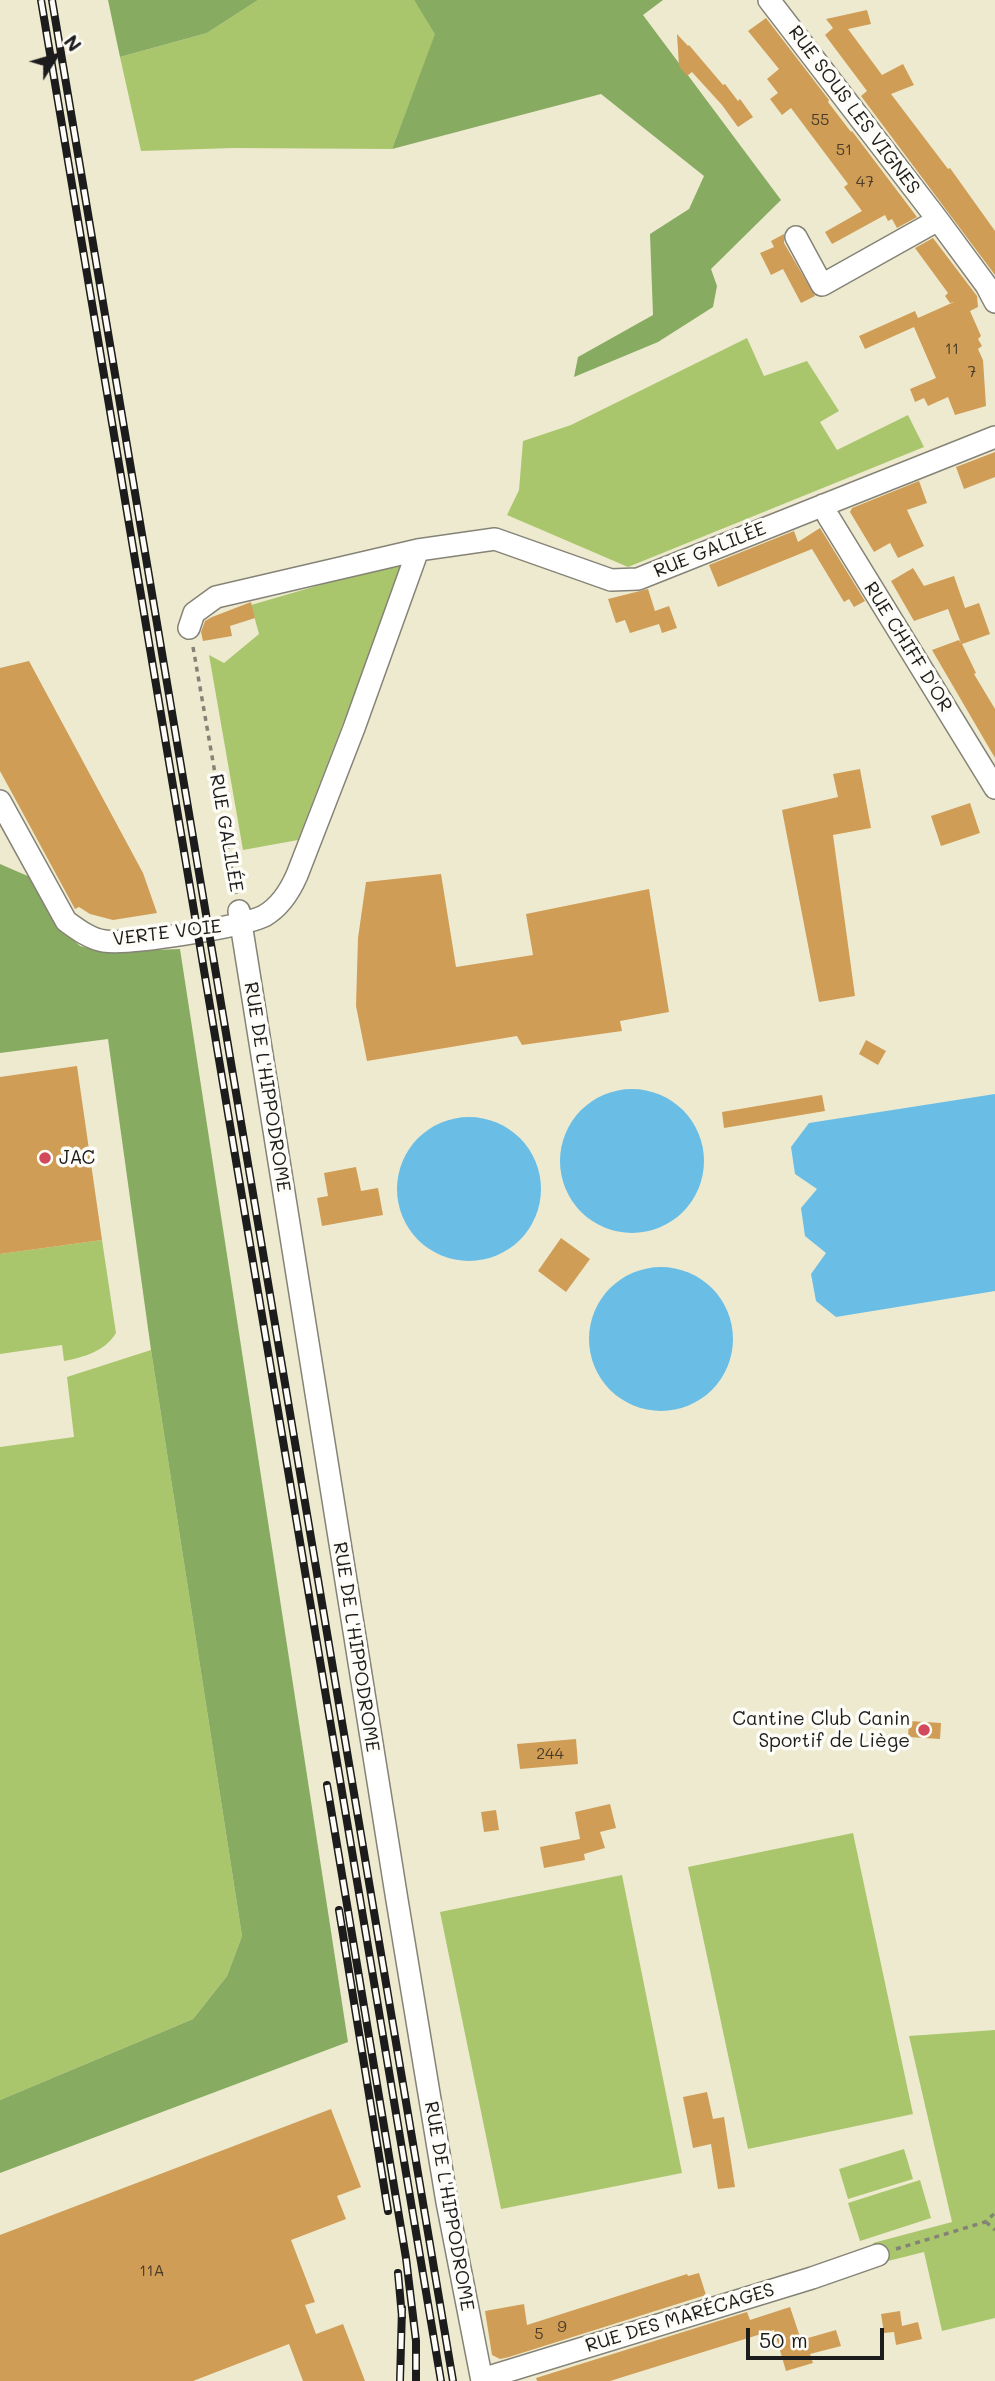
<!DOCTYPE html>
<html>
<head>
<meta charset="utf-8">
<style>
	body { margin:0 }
	#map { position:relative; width:995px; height:2381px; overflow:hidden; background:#eeead0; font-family:Mali,sans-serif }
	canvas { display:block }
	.north { position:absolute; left:21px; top:21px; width:70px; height:70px; -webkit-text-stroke:5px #fdfcf7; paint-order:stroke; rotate:53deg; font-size:19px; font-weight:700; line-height:28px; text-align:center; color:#1c1c1c }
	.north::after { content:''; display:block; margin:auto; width:24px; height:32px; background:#1c1c1c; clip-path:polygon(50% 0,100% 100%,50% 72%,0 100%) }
	.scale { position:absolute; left:746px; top:2328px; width:138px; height:32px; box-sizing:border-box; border:4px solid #1c1c1c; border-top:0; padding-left:9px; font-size:21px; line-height:24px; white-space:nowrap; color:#1c1c1c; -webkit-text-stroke:5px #fdfcf7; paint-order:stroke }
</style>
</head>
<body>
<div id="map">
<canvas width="995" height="2381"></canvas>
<div class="north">N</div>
<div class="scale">50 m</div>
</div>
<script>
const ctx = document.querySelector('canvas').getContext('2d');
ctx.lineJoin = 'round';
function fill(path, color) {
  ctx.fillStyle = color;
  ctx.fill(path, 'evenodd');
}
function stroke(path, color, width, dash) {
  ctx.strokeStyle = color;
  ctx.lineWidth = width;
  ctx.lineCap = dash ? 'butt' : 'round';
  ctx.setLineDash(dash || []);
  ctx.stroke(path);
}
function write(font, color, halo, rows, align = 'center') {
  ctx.font = font + ' Mali,sans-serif';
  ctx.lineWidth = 7;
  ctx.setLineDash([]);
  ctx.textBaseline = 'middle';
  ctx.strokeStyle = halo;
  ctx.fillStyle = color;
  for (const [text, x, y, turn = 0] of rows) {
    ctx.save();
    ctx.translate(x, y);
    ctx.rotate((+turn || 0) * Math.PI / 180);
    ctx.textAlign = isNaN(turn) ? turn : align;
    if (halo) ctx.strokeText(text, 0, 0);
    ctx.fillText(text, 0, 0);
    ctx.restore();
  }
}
fill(new Path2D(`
	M 258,0 L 414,0 L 436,33 L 392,149 L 234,148 L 141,151 L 120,57 L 207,33 Z
	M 747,338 L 764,376 L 807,361 L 839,411 L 820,422 L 837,450 L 908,415 L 924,447 L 628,567 L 507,515 L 519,490 L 523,441 L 571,425 Z
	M 406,560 L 298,840 L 243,850 L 209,655 L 224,663 L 259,634 L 251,605 Z
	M 102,1240 L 116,1333 C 105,1351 85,1357 64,1361 L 62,1345 L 0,1354 L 0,1254 Z
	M 151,1350 L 242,1936 L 227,1976 L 193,2019 L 0,2100 L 0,1447 L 74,1437 L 67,1377 Z
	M 853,1833 L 913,2114 L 748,2149 L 688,1867 Z
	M 622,1875 L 682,2173 L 501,2209 L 440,1912 Z
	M 995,2030 L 995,2318 L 942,2331 L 924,2252 L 880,2263 L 873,2243 L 952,2222 L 909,2036 Z
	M 904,2149 L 913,2179 L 848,2199 L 839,2169 Z
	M 920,2180 L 931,2218 L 860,2241 L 848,2203 Z`), '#aac66d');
fill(new Path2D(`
	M 108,0 L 258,0 L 207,33 L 120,57 Z
	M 414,0 L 663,0 L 643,15 L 781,200 L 711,269 L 717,286 L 713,307 L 658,342 L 574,377 L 578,357 L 653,315 L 650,234 L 689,209 L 704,176 L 601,94 L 392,149 L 435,34 Z
	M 0,864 L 30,877 L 58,926 L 80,946 L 103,952 L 180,949 L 348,2042 L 0,2173 L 0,2100 L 193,2019 L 227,1976 L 242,1936 L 151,1350 L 108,1039 L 0,1053 Z`), '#87ab60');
fill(new Path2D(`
	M560 1161a72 72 0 1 1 144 0a72 72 0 1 1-144 0Z
	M 995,1094 L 995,1291 L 836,1317 L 816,1301 L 811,1274 L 826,1253 L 805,1236 L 801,1208 L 817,1189 L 795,1174 L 791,1147 L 809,1123 Z
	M397 1189a72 72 0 1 1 144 0a72 72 0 1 1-144 0Z
	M589 1339a72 72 0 1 1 144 0a72 72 0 1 1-144 0Z`), '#6abee6');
fill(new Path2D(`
	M 867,10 L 871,24 L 848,29 L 882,75 L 903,64 L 914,85 L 891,94 L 948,169 L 950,168 L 995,231 L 995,275 L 861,96 L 867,91 L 825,35 L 833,28 L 826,19 Z
	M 766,18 L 829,100 L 828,102 L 851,132 L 852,131 L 917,217 L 897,228 L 892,219 L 888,221 L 885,215 L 832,244 L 825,232 L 862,211 L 844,187 L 848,184 L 791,108 L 782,115 L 770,99 L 778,93 L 767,79 L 779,69 L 748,31 Z
	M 677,34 L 688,46 L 689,45 L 723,85 L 725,84 L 738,101 L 740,99 L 753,117 L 738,127 L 722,105 L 692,72 L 687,76 L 679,66 Z
	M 784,234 L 784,243 L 815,296 L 801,303 L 783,269 L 771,275 L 760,253 L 774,247 L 771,241 Z
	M 933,238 L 977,296 L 978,307 L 970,311 L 981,336 L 978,339 L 982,346 L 978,349 L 983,360 L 986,406 L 955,415 L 948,397 L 928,406 L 924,398 L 915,402 L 910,389 L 936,378 L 914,327 L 865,349 L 859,336 L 915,311 L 918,318 L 954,302 L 950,303 L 945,296 L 948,293 L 915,248 Z
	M 995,452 L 995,477 L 964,489 L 956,467 Z
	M 919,481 L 927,503 L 907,510 L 924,546 L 898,558 L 890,543 L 874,552 L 850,512 L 852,508 Z
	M 820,528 L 865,601 L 854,607 L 849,599 L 844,602 L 812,549 L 718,587 L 709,565 L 794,531 L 798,542 Z
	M 913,568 L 924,586 L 954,576 L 965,608 L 979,603 L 990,634 L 962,644 L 976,673 L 974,674 L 995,709 L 995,758 L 932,650 L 959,640 L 961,643 L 948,609 L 914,621 L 891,581 Z
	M 648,589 L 655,611 L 669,606 L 677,628 L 662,633 L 659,624 L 630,633 L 625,620 L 616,623 L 608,599 Z
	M 251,602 L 255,618 L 230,626 L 232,636 L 203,641 L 201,632 L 205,621 L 212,617 Z
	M 29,661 L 143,873 L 157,913 L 113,920 L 90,914 L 79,907 L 75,909 L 0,771 L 0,668 Z
	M 860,769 L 871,828 L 833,835 L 855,996 L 819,1002 L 782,810 L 838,797 L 833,774 Z
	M 970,803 L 980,833 L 941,846 L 931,816 Z
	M 441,874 L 456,967 L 533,955 L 526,914 L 649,889 L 669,1012 L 620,1021 L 622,1031 L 522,1045 L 517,1036 L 367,1061 L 356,1006 L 358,938 L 366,882 Z
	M 866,1040 L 886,1051 L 878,1065 L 859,1054 Z
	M 77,1066 L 102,1240 L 0,1254 L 0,1077 Z
	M 822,1095 L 825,1111 L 724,1128 L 722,1112 Z
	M 356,1167 L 361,1191 L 378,1188 L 383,1215 L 322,1226 L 317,1198 L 328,1196 L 324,1173 Z
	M 561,1238 L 590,1259 L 566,1292 L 538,1271 Z
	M 909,1721 L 941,1723 L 940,1739 L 908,1737 Z
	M 576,1739 L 578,1764 L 520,1769 L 517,1744 Z
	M 610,1804 L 616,1828 L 600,1832 L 605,1848 L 584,1854 L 585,1860 L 544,1868 L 540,1847 L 580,1839 L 575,1812 Z
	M 496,1810 L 499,1830 L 484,1832 L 481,1812 Z
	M 707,2092 L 713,2119 L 724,2117 L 735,2187 L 718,2189 L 711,2144 L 693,2148 L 683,2097 Z
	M 331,2109 L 361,2187 L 337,2196 L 346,2219 L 291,2240 L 315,2302 L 305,2305 L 316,2334 L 343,2324 L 365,2381 L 303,2381 L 289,2344 L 193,2381 L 0,2381 L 0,2235 Z
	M 699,2273 L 706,2295 L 509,2357 L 500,2359 L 492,2355 L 485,2311 L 524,2304 L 527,2325 L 687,2274 L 688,2276 Z
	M 790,2307 L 801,2340 L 836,2330 L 841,2346 L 810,2354 L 813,2363 L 786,2371 L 774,2330 L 610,2381 L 537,2381 L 536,2378 L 747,2312 L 750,2320 Z
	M 900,2311 L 902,2326 L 918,2322 L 922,2339 L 896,2345 L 894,2332 L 884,2333 L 881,2314 Z`), '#cf9d55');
const street = new Path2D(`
	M 769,0 L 938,220 L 986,285 L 995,302
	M 796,237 L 822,285 L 938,220
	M 823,505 L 828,516 L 995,788
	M 189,628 L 194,613 L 216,597 L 418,550 L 495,539 L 611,580 L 638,579 L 995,437
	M 0,801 L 66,921 C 77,929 90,939 104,941 C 129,945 241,927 264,916 C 280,907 290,891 297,875 L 354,728 L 418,550
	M 239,911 L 397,1900 L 447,2202 L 482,2381
	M 482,2379 L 812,2278 L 878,2255`);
stroke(street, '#858376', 24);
stroke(new Path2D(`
	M 193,647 L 236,894
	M 986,2222 L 995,2230
	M 896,2249 L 985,2222 L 995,2213`), '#858376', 3.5, [5, 5]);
stroke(street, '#fff', 21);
const rail = new Path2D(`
	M 41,0 L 441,2381
	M 52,0 L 453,2381
	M 327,1785 L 406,2258 L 416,2341 L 416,2381
	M 339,1910 L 388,2211
	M 398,2273 L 402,2317
	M 400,2381 L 402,2308`);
stroke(rail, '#1c1c1c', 8);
stroke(rail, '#fdfcf7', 5, [16]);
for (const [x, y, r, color] of [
	[45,1158,7,"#d1495b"],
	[924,1730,7,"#d1495b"]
]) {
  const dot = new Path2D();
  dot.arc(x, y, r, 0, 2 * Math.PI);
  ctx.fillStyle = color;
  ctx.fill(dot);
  stroke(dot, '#fdfcf7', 2.5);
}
write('16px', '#493c2a', null, [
	["55",820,120],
	["51",844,150],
	["47",865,182],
	["11",952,349],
	["7",972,372],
	["244",550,1754],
	["11A",152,2271],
	["9",562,2327],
	["5",539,2334]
]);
write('19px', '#1c1c1c', '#fdfcf7', [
	["RUE SOUS LES VIGNES",854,110,53],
	["RUE GALILÉE",710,550,-22],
	["RUE CHIFF D'OR",908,647,58],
	["RUE GALILÉE",226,833,80],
	["VERTE VOIE",167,933,-7],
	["RUE DE L'HIPPODROME",267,1087,81],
	["RUE DE L'HIPPODROME",356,1647,81],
	["RUE DE L'HIPPODROME",449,2206,80],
	["RUE DES MARÉCAGES",680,2318,-17]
]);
write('19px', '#1c1c1c', '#fdfcf7', [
	["JAC",59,1158],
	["Cantine Club Canin",910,1719,"right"],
	["Sportif de Liège",910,1741,"right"]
], 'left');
</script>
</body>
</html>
